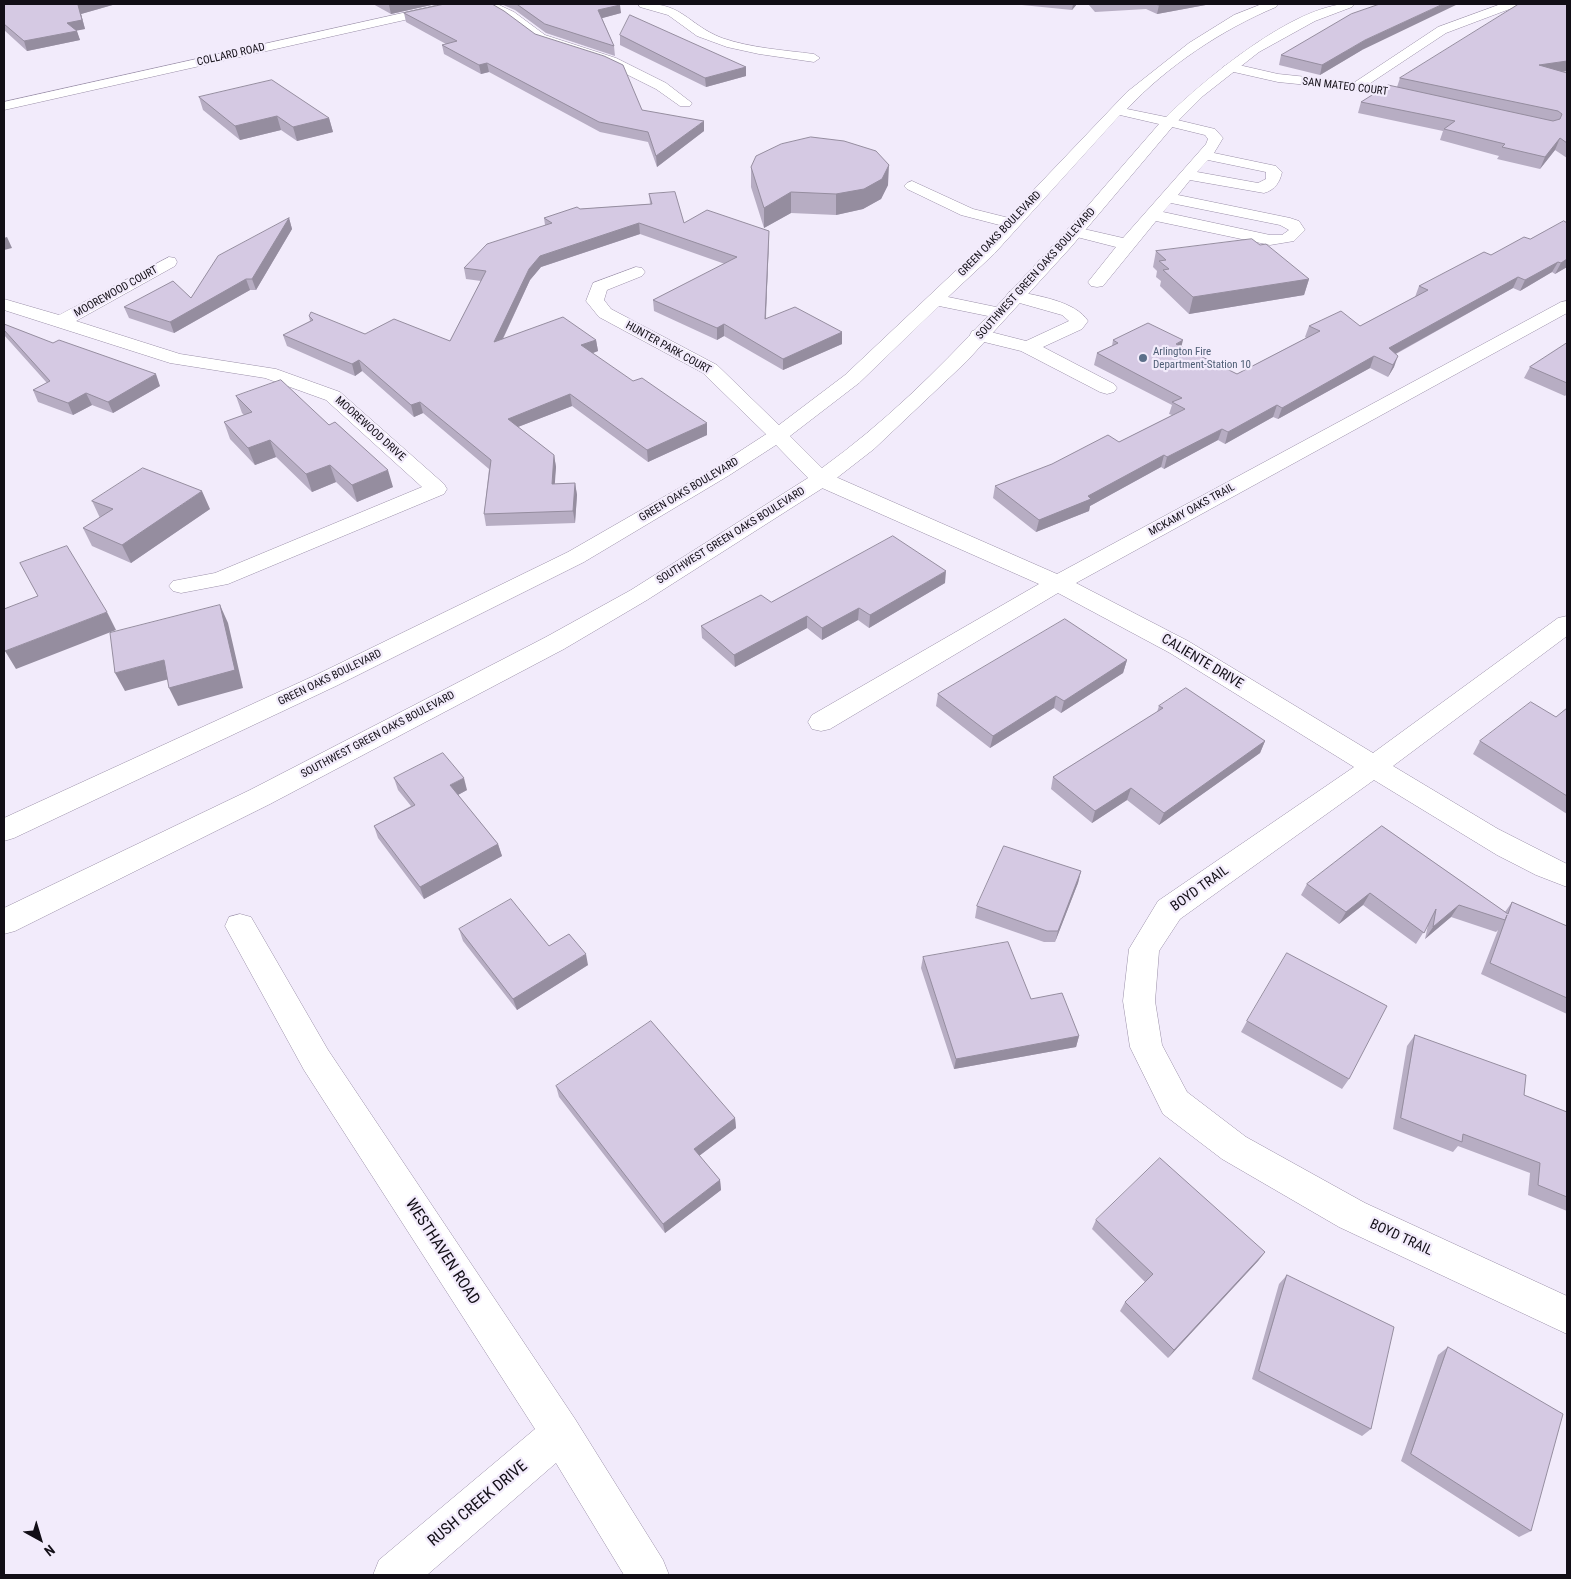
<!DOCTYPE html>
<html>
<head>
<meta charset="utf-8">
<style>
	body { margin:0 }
	#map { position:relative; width:1571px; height:1579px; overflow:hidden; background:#f2ebfb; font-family:"Roboto Condensed",sans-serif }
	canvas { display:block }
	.frame { position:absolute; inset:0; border:5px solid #120e16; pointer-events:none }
	.north { position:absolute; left:15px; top:1514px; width:50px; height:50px; -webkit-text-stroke:4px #f2ebfb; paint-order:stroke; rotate:141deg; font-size:14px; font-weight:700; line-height:20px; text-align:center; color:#120e16 }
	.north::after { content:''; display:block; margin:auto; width:18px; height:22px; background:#120e16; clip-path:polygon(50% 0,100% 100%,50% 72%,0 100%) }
</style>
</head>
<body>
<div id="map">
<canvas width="1571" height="1579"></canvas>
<div class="frame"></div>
<div class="north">N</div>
</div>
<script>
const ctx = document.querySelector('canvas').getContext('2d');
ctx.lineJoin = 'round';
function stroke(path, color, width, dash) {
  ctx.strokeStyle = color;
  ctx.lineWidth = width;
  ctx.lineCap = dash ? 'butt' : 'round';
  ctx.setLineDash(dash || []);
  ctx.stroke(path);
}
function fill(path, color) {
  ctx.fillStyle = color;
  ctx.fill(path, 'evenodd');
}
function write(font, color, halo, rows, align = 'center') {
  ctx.font = font + ' "Roboto Condensed",sans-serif';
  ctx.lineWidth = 4.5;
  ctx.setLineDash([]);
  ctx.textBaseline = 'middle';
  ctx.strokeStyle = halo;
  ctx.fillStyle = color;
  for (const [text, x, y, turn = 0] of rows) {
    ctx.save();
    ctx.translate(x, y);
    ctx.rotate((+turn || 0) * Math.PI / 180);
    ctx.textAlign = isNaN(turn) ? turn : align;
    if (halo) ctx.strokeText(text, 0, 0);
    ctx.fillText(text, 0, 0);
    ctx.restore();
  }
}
const minor = new Path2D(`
	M 443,4 L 464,4 L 458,8 L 4,110 L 4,102 Z
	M 482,4 L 497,4 L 514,12 L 545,35 L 616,58 L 666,83 L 692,103 L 690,106 L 680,106 L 656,89 L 606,64 L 537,41 L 506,18 Z
	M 638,4 C 683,1 686,24 722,38 C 751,48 783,50 814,54 L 820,58 L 814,62 L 759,54 L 727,47 L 697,36 L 668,15 L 640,7 Z
	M 1501,4 L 1517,4 L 1515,7 L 1446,33 L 1369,84 L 1421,95 L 1423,98 L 1416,102 L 1358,90 L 1278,82 L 1225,70 L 1223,67 L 1230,63 L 1278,74 L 1355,82 L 1438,27 Z
	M 1169,118 L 1215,129 L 1223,138 L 1214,153 L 1276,166 L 1282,172 C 1280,182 1275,190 1264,193 L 1190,180 L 1178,195 L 1290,218 L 1299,221 L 1305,230 L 1294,241 L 1270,245 L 1156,221 L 1103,286 L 1097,287 L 1091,286 L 1088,282 L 1116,247 L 1069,235 L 1067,232 L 1069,229 L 1075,227 L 1123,238 L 1206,144 L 1208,139 L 1205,135 L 1164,125 L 1162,122 L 1164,119 ZM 1208,160 L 1266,172 L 1266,179 L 1258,183 L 1197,172 ZM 1171,203 L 1280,225 L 1289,230 L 1282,235 L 1270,235 L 1163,212 Z
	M 912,181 L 973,209 L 1017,220 L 1019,223 L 1017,226 L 1011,228 L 961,215 L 907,189 L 904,186 L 907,183 Z
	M 169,257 L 175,258 L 177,262 L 175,266 L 76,321 L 180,354 L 276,369 L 340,392 L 444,484 L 447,489 L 444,494 L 228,584 L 181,593 L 173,591 L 169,586 L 173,581 L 215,573 L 422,487 L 326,400 L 265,378 L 170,363 L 4,310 L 4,299 L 59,315 Z
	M 636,267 L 642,268 L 645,272 L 642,276 L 607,290 L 604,300 L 611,309 L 717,365 L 785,431 L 788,435 L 785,439 L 778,441 L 771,439 L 703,373 L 599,317 L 586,301 L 593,283 Z
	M 1015,291 C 1038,296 1075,301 1088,321 L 1082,329 L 1043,347 L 1114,384 L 1117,388 L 1114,392 L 1107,394 L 1100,392 L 1021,351 L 972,339 L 970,335 L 972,331 L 979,329 L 1026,341 L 1069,321 L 1062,315 L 1009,300 L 1006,296 L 1009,292 Z
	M 1567,301 L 1567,313 L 1076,583 L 1188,641 L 1373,753 L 1558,618 L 1567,616 L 1567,636 L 1393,766 L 1498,829 L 1567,864 L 1567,887 L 1536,875 L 1497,855 L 1374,780 L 1180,919 L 1159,951 L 1155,1001 L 1162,1045 L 1187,1092 L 1246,1137 L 1365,1203 L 1567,1296 L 1567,1334 L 1339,1227 L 1222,1159 L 1163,1114 L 1130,1047 L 1123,1001 L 1129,949 L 1158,901 L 1354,767 L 1170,653 L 1058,593 L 830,729 L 821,731 L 812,729 L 808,722 L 812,715 L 1039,584 L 813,484 L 810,479 L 813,474 L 821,473 L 829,474 L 1057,574 L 1561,302 Z
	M 240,914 L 251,917 L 328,1050 L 575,1419 L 663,1560 L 669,1575 L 624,1575 L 556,1463 L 427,1575 L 373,1575 L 379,1560 L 535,1429 L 304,1070 L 225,926 L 229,917 Z`);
const major = new Path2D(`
	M 1262,4 L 1278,4 L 1276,7 C 1223,29 1167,66 1127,109 L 1166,117 C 1204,80 1299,0 1354,4 L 1352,7 L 1315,21 L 1259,52 L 1203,96 L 1174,125 L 1071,247 L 967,361 L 874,449 L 829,484 L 647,600 L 564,649 L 270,804 L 15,931 L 4,934 L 4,908 L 250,790 L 546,637 L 631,590 L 808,478 L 776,445 L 728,476 L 584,562 L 336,686 L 14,838 L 4,841 L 4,818 L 318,674 L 568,552 L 714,468 L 771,431 L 845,375 L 982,246 L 1005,220 L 1127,92 L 1189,43 L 1234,15 ZM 1120,115 L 1159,124 L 1059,239 L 996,307 L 948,297 L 994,254 ZM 939,306 L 988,316 C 937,371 883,424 822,468 L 790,436 L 859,383 Z`);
stroke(minor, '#9a8fa8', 1);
stroke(major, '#9a8fa8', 1);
fill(minor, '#fff');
fill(major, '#fff');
fill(new Path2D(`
	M 4,4 L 116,4 L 81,14 L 85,29 L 76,30 L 80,40 L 27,51 L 4,30 Z
	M 373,4 L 436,4 L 391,14 Z
	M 501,4 L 618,4 L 621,13 L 602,18 L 614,46 L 615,56 L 546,33 L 515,10 Z
	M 1012,4 L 1077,4 L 1072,10 Z
	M 1088,4 L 1211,4 L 1157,14 L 1146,9 L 1095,12 Z
	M 1567,4 L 1567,71 L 1563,72 L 1567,73 L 1567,158 L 1555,150 L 1540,169 L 1497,159 L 1499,156 L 1440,140 L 1443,131 L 1358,113 L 1361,102 L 1397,87 L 1400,78 Z
	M 404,13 L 642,110 L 704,131 L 657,167 L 648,142 L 600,132 L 489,72 L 481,74 L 444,54 L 442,45 L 446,44 L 406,22 Z
	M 620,35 L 746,67 L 746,76 L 706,87 L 620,45 Z
	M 1362,50 L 1320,75 L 1279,65 L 1281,55 Z
	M 199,97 L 329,118 L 333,132 L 297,141 L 281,130 L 240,140 L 203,110 Z
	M 751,167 L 888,185 L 881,199 L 863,209 L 836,215 L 791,213 L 764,228 L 751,187 Z
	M 649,194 L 684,223 L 769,231 L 766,319 L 842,332 L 842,344 L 783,370 L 724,336 L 717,340 L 654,311 L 653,300 L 725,264 L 640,234 L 541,267 L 530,280 L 503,339 L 596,340 L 598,351 L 592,353 L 707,435 L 648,462 L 572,406 L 518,427 L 554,455 L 556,467 L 554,484 L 575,483 L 577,495 L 575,523 L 486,526 L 484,514 L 489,469 L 423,413 L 414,417 L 362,371 L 355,376 L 287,346 L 283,335 L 310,321 L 309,316 L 365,334 L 450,341 L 481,281 L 466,279 L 464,268 L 545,225 L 544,218 L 580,209 L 650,204 Z
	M 289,218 L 292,229 L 256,290 L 250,290 L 174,333 L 129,318 L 124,307 L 191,298 Z
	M 1567,223 L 1567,267 L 1555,274 L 1552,272 L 1520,291 L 1513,288 L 1396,354 L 1394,367 L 1388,377 L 1370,368 L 1278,419 L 1273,417 L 1225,444 L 1218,440 L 1164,469 L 1161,467 L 1090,506 L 1089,511 L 1036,532 L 993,498 L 995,486 L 1119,442 L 1172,415 L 1169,414 L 1172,405 L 1094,365 L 1097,353 L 1112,346 L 1113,340 L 1182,347 L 1237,374 L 1306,338 L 1305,337 L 1309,326 L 1360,326 L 1415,297 L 1419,286 L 1491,255 L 1530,239 Z
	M 1260,245 L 1309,279 L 1304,295 L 1189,314 L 1160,286 L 1161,281 L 1156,277 L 1157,271 L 1153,267 L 1156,251 Z
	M 4,324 L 160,386 L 113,413 L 92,405 L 73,415 L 38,402 L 33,390 L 47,383 L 4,335 Z
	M 1567,343 L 1567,394 L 1565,396 L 1524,378 L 1530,367 Z
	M 236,396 L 393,487 L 357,502 L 336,482 L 312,492 L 276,457 L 255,465 L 230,439 L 224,422 L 244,415 L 242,413 Z
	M 92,501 L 210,509 L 131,563 L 92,546 L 83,528 L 100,518 Z
	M 945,583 L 869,628 L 858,620 L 822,640 L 807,628 L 735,667 L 702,638 L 701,626 L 771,602 Z
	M 1127,660 L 1123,673 L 1061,713 L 1054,708 L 990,748 L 936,706 L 938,694 Z
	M 1159,706 L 1265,741 L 1260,753 L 1159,825 L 1127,800 L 1092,823 L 1051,789 L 1053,777 L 1157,712 Z
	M 1567,708 L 1567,814 L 1473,754 L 1480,741 L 1556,717 Z
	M 394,778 L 467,790 L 458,795 L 498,844 L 502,856 L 424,899 L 378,838 L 374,826 L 411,806 L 398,790 Z
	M 1382,826 L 1505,912 L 1512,902 L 1567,926 L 1567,1014 L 1481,974 L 1498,930 L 1496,932 L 1451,917 L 1425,939 L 1428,925 L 1416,944 L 1363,905 L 1339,924 L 1301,895 L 1307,884 Z
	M 1081,871 L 1078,883 L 1055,942 L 1044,942 L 975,918 L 977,906 Z
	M 459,929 L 549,946 L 588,965 L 517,1010 L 463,941 Z
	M 923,957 L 1031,999 L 1079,1036 L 1076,1047 L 954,1069 L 921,968 Z
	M 1247,1021 L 1349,1079 L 1342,1089 L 1241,1032 Z
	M 1415,1035 L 1524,1095 L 1567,1112 L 1567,1211 L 1528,1195 L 1530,1173 L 1458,1146 L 1453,1152 L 1393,1129 L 1407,1046 Z
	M 556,1086 L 735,1118 L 736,1128 L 699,1156 L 720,1180 L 721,1190 L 665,1233 L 559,1097 Z
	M 1096,1220 L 1265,1252 L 1258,1261 L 1168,1358 L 1120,1311 L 1125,1302 L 1145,1282 L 1092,1229 Z
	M 1287,1275 L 1371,1429 L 1362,1436 L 1252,1379 L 1279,1284 Z
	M 1448,1347 L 1531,1531 L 1519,1537 L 1401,1461 L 1438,1355 Z`), '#b7adc3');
fill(new Path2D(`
	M 83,4 L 116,4 L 81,14 L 85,29 L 70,32 L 67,23 L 78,5 Z
	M 394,4 L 436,4 L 391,14 L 389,5 Z
	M 1073,4 L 1077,4 L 1072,10 Z
	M 1167,4 L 1211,4 L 1157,14 L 1159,5 Z
	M 1443,4 L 1458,4 L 1362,50 L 1320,75 L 1322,65 L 1365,40 Z
	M 620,5 L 621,13 L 599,19 L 598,10 Z
	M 77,31 L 80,40 L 27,51 L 24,41 Z
	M 1567,61 L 1567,71 L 1535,76 L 1539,65 Z
	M 487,63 L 489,72 L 481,74 L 479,65 Z
	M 746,67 L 746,76 L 706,87 L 705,78 Z
	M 277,116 L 281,130 L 240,140 L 235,126 Z
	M 329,118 L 333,132 L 297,141 L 293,127 Z
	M 704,121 L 704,131 L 657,167 L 656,156 Z
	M 1560,138 L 1555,150 L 1540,169 L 1545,157 Z
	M 889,165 L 888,185 L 881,199 L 863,209 L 836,215 L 836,194 Z
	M 791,192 L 791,213 L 764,228 L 764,208 Z
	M 289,218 L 292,229 L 256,290 L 252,279 Z
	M 639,223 L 640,234 L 541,267 L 530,280 L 496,353 L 494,342 L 529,269 L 540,256 Z
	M 769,231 L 769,242 L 765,331 L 765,319 Z
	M 7,237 L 12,248 L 4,250 L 4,238 Z
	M 1567,259 L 1567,267 L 1555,274 L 1561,263 Z
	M 1558,262 L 1552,272 L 1520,291 L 1525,280 Z
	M 1518,277 L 1513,288 L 1384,360 L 1389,348 Z
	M 246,279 L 250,290 L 174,333 L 170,322 Z
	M 1309,279 L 1304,295 L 1189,314 L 1193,297 Z
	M 724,324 L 724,336 L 717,340 L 717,328 Z
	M 842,332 L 842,344 L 783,370 L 783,359 Z
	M 596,340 L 598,351 L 583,357 L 581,345 Z
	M 1183,340 L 1180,352 L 1176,344 Z
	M 1374,356 L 1370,368 L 1278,419 L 1282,408 Z
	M 1398,356 L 1394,367 L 1388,377 L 1393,365 Z
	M 359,360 L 362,371 L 355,376 L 352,364 Z
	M 156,374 L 160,386 L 113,413 L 108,402 Z
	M 86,393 L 92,405 L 73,415 L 68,403 Z
	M 570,394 L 572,406 L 510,430 L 508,419 Z
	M 420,402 L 423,413 L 414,417 L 411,405 Z
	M 1277,405 L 1273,417 L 1225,444 L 1228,432 Z
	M 707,423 L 707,435 L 648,462 L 647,450 Z
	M 1222,429 L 1218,440 L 1164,469 L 1167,457 Z
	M 270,440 L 276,457 L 255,465 L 248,448 Z
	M 554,455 L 556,467 L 554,496 L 552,484 Z
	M 1164,455 L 1161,467 L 1090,506 L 1089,511 L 1036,532 L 1039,520 L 1088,496 Z
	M 330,465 L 336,482 L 312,492 L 306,474 Z
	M 388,470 L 393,487 L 357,502 L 352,485 Z
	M 575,483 L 577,495 L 575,523 L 573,511 Z
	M 202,491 L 210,509 L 131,563 L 122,545 Z
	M 946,571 L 945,583 L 869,628 L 870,615 Z
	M 220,605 L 228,623 L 243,688 L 178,706 L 169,688 Z
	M 859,608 L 858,620 L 822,640 L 822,628 Z
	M 107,612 L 116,630 L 16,669 L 5,651 Z
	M 807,616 L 807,628 L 735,667 L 734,655 Z
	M 164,660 L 173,678 L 125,691 L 115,673 Z
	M 1127,660 L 1123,673 L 1061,713 L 1064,701 Z
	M 1056,696 L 1054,708 L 990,748 L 993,736 Z
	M 1265,741 L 1260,753 L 1159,825 L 1164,813 Z
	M 464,778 L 467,790 L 454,797 L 450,785 Z
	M 1131,788 L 1127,800 L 1092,823 L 1095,811 Z
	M 498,844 L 502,856 L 424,899 L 420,887 Z
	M 1081,871 L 1078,883 L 1055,942 L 1058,931 Z
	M 1370,893 L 1363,905 L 1339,924 L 1346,912 Z
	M 1459,905 L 1451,917 L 1425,939 L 1433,927 Z
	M 586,954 L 588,965 L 517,1010 L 513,999 Z
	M 1079,1036 L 1076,1047 L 954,1069 L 956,1059 Z
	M 735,1118 L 736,1128 L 695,1159 L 694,1149 Z
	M 720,1180 L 721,1190 L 665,1233 L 663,1224 Z
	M 1265,1252 L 1258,1261 L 1168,1358 L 1174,1350 Z`), '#958d9f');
const building = new Path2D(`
	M 4,4 L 83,4 L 78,5 L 82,20 L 67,23 L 77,31 L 24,41 L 4,24 Z
	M 445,4 L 492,4 L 504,11 L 535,34 L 604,56 L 623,65 L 642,110 L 704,121 L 656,156 L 648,132 L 599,122 L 487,63 L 479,65 L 442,45 L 457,41 L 404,13 Z
	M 517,4 L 618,4 L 620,5 L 598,10 L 614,46 L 545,24 Z
	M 1155,4 L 1167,4 L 1159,5 Z
	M 1380,4 L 1443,4 L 1365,40 L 1322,65 L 1281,55 L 1351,14 Z
	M 1519,4 L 1567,4 L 1567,61 L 1539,65 L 1567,73 L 1567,143 L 1560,138 L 1545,157 L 1502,147 L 1505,144 L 1444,129 L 1455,121 L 1361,102 L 1388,85 L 1553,121 L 1560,119 L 1562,114 L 1558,111 L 1400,78 Z
	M 630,15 L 746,67 L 705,78 L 620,35 Z
	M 272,80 L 329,118 L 293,127 L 277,116 L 235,126 L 199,97 Z
	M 811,137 L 844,141 L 876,151 L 889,165 L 882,179 L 864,189 L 836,194 L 791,192 L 764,208 L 751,167 L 756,156 L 781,144 Z
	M 675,192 L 684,223 L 707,210 L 769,231 L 765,319 L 795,307 L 842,332 L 783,359 L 724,324 L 717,328 L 653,300 L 737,257 L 639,223 L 540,256 L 529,269 L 494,342 L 563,317 L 596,340 L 581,345 L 633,381 L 642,378 L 707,423 L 647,450 L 570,394 L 508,419 L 554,455 L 552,484 L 575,483 L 573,511 L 484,514 L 491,460 L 420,402 L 411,405 L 359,360 L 352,364 L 283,335 L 313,320 L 309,316 L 311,312 L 365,334 L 394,319 L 450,341 L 486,271 L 464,268 L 487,244 L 552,223 L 544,218 L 577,207 L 580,209 L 652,204 L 649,194 Z
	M 289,218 L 252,279 L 246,279 L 170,322 L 124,307 L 173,281 L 191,298 L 218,256 Z
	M 1564,221 L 1567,223 L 1567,259 L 1561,263 L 1558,262 L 1525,280 L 1518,277 L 1389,348 L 1398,356 L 1393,365 L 1374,356 L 1282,408 L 1277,405 L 1228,432 L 1222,429 L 1167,457 L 1164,455 L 1088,496 L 1091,499 L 1039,520 L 995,486 L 1052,464 L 1108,435 L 1119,442 L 1185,409 L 1172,402 L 1182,398 L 1097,353 L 1118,343 L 1113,340 L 1148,323 L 1183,340 L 1176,344 L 1237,374 L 1320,331 L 1309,326 L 1341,311 L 1360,326 L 1428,290 L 1419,286 L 1484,252 L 1491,255 L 1524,237 L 1530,239 Z
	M 1252,239 L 1260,245 L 1266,244 L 1309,279 L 1193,297 L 1163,270 L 1169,269 L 1159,261 L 1166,260 L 1156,251 Z
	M 4,324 L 53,343 L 59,340 L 156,374 L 108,402 L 86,393 L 68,403 L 33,390 L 50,381 L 4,330 Z
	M 1567,343 L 1567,383 L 1530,367 Z
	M 281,380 L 329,425 L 335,422 L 388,470 L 352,485 L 330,465 L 306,474 L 270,440 L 248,448 L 224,422 L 252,412 L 236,396 Z
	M 143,468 L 202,491 L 122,545 L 83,528 L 113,509 L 92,501 Z
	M 893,536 L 946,571 L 870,615 L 859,608 L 822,628 L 807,616 L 734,655 L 701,626 L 761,595 L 771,602 Z
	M 67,546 L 107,612 L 5,651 L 4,648 L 4,609 L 38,596 L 20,563 Z
	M 220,605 L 235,670 L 169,688 L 164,660 L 115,673 L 110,633 Z
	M 1065,619 L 1127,660 L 1064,701 L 1056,696 L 993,736 L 938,694 Z
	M 1186,688 L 1265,741 L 1164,813 L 1131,788 L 1095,811 L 1053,777 L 1163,708 L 1159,706 Z
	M 1531,702 L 1556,717 L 1567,708 L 1567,796 L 1480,741 Z
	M 443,753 L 464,778 L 450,785 L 498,844 L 420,887 L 374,826 L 415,805 L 394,778 Z
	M 1382,826 L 1508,914 L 1512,902 L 1567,926 L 1567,998 L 1490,963 L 1507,915 L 1505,920 L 1459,905 L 1433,927 L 1436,909 L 1424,933 L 1370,893 L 1346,912 L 1307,884 Z
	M 1004,846 L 1081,871 L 1058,931 L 1047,931 L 977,906 Z
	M 511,899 L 549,946 L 569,934 L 586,954 L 513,999 L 459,929 Z
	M 1008,942 L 1031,999 L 1062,993 L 1079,1036 L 956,1059 L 923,957 Z
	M 1287,953 L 1387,1006 L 1349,1079 L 1247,1021 Z
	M 651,1021 L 735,1118 L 694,1149 L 720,1180 L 663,1224 L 556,1086 Z
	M 1415,1035 L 1526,1075 L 1524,1095 L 1567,1112 L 1567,1197 L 1538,1185 L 1540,1163 L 1463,1134 L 1462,1142 L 1401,1118 Z
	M 1160,1158 L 1265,1252 L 1174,1350 L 1125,1302 L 1153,1274 L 1096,1220 Z
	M 1287,1275 L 1394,1327 L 1371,1429 L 1259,1371 Z
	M 1448,1347 L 1563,1414 L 1531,1531 L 1411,1454 Z`);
fill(building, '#d5c9e3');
stroke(building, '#958d9f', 1);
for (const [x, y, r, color] of [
	[1143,358,5,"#5c6f8a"]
]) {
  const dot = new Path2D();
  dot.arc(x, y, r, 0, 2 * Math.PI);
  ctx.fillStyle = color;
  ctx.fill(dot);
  stroke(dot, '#f2ebfb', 2);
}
write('11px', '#120e16', '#f2ebfb', [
	["COLLARD ROAD",231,55,-13],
	["SAN MATEO COURT",1345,87,7],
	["GREEN OAKS BOULEVARD",1000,234,-46],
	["SOUTHWEST GREEN OAKS BOULEVARD",1036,274,-48],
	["MOOREWOOD COURT",116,292,-29],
	["HUNTER PARK COURT",668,348,29],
	["MOOREWOOD DRIVE",370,429,42],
	["GREEN OAKS BOULEVARD",689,490,-31],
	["MCKAMY OAKS TRAIL",1192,510,-29],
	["SOUTHWEST GREEN OAKS BOULEVARD",731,536,-32],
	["GREEN OAKS BOULEVARD",330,678,-26],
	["SOUTHWEST GREEN OAKS BOULEVARD",378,735,-28]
]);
write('11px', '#4e5e75', '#f2ebfb', [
	["Arlington Fire",1153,352],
	["Department-Station 10",1153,365]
], 'left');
write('14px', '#120e16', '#f2ebfb', [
	["CALIENTE DRIVE",1202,662,31],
	["BOYD TRAIL",1200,889,-36],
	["BOYD TRAIL",1401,1238,25]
]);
write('16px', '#120e16', '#f2ebfb', [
	["WESTHAVEN ROAD",442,1252,57],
	["RUSH CREEK DRIVE",478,1504,-40]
]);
</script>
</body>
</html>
